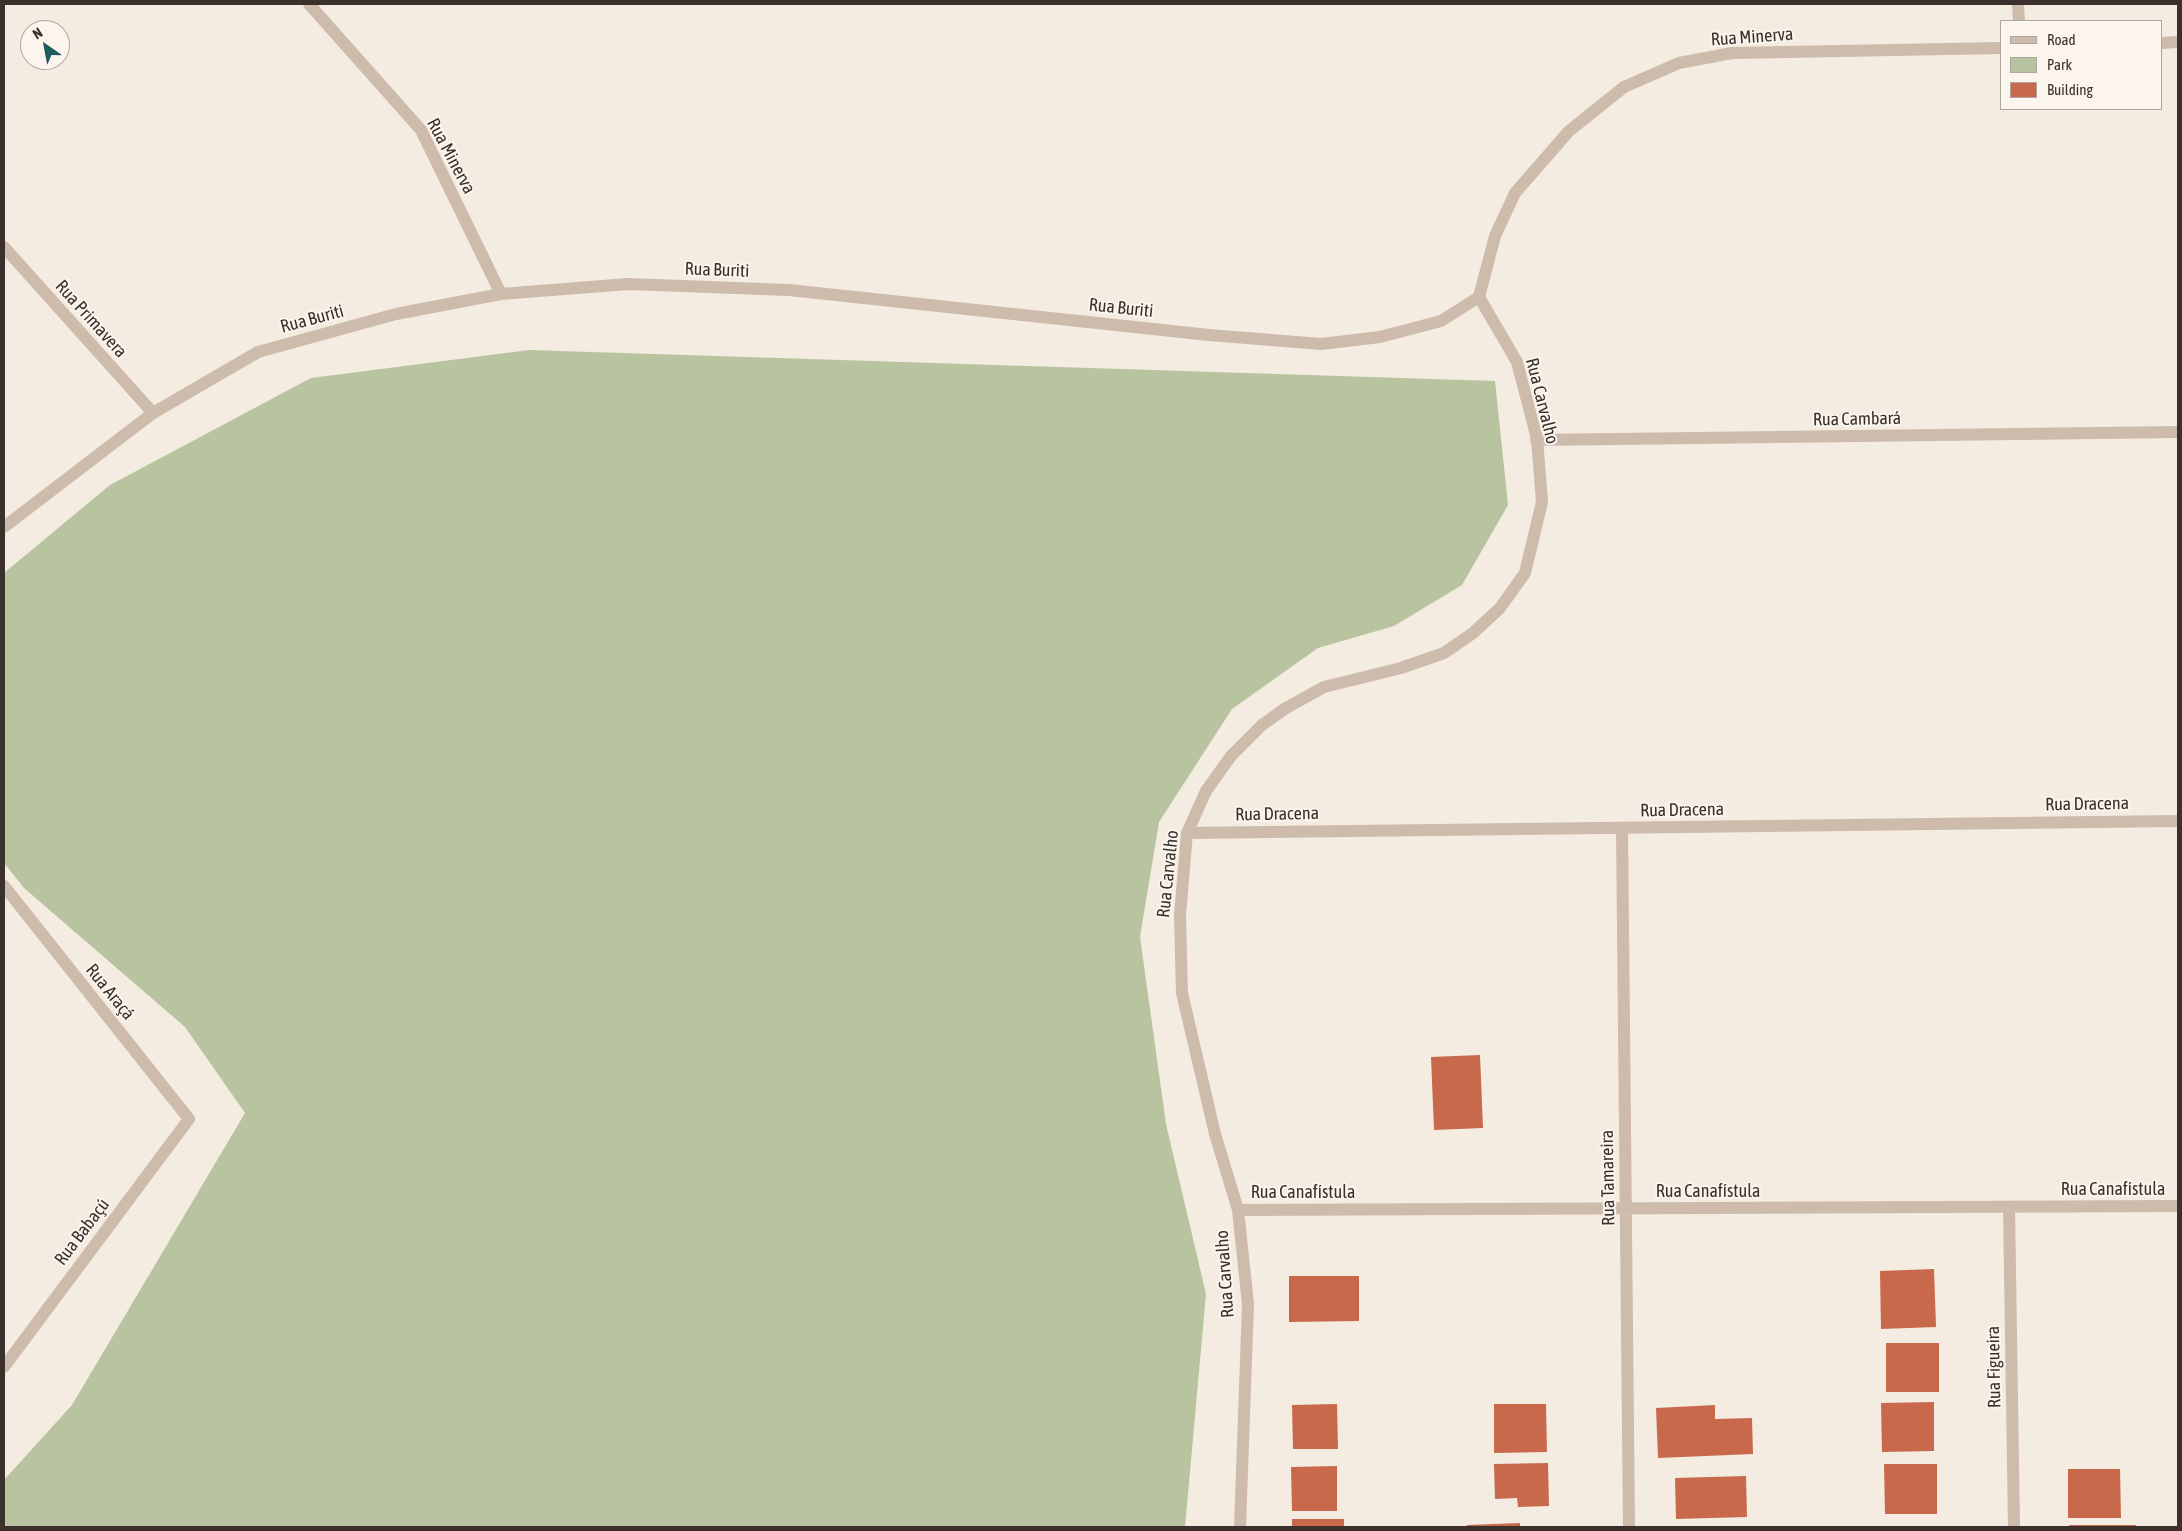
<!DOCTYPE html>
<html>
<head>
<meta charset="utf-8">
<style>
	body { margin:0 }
	#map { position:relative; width:2182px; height:1531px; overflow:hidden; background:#f4ebe1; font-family:"Asap Condensed",sans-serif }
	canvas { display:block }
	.frame { position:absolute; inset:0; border:5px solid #3b302b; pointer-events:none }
	.legend { position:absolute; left:2000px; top:20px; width:162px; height:90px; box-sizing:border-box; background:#fbf5ee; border:1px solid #aea6a0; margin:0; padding:6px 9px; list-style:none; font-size:15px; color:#3b302b }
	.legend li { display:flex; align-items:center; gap:10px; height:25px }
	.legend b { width:25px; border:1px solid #aea6a0 }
	.north { position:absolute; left:20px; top:20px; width:50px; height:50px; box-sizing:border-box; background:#fbf5ee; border:1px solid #aea6a0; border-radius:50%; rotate:327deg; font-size:14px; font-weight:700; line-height:20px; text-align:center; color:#3b302b }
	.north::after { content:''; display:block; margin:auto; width:18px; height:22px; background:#1f5a5e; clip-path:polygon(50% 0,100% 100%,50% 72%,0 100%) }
</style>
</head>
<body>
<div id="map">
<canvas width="2182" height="1531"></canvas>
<div class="frame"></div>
<ul class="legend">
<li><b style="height:6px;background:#cdbbac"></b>Road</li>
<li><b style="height:14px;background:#b8c4a0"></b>Park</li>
<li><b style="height:14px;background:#c8694b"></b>Building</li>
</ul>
<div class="north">N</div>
</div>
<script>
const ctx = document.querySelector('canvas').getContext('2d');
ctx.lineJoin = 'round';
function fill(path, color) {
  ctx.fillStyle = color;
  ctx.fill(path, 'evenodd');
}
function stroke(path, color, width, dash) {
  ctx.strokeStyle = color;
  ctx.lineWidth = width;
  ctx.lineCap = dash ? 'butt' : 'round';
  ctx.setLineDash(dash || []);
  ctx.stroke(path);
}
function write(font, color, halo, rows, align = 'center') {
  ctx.font = font + ' "Asap Condensed",sans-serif';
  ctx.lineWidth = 4;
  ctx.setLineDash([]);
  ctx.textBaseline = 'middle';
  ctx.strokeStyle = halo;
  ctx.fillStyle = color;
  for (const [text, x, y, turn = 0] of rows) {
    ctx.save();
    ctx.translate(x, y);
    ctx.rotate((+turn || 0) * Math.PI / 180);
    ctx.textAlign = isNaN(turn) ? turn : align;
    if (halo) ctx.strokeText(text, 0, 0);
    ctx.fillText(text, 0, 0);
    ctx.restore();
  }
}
fill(new Path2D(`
	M 529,350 L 1495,381 L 1508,505 L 1462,585 L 1394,626 L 1318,648 L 1232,709 L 1159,822 L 1140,937 L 1166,1124 L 1206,1294 L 1185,1527 L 4,1527 L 4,1480 L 72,1405 L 245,1113 L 185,1027 L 24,888 L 4,863 L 4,573 L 110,485 L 311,378 Z`), '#b8c4a0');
fill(new Path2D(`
	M 1480,1055 L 1483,1128 L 1434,1130 L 1431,1057 Z
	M 1934,1269 L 1936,1327 L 1881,1329 L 1880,1271 Z
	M 1289,1276 L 1359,1276 L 1359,1321 L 1289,1322 Z
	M 1886,1343 L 1939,1343 L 1939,1392 L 1886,1392 Z
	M 1934,1402 L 1934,1451 L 1882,1452 L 1881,1403 Z
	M 1337,1404 L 1338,1449 L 1293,1449 L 1292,1405 Z
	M 1494,1404 L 1546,1404 L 1547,1452 L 1494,1453 Z
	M 1715,1405 L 1715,1419 L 1752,1418 L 1753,1454 L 1658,1458 L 1656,1408 Z
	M 1548,1463 L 1549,1506 L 1518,1507 L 1517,1498 L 1495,1499 L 1494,1464 Z
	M 1884,1464 L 1937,1464 L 1937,1514 L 1885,1514 Z
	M 1337,1466 L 1337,1511 L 1292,1511 L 1291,1467 Z
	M 2068,1469 L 2120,1469 L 2121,1518 L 2068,1518 Z
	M 1746,1476 L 1747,1517 L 1676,1519 L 1675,1478 Z
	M 1292,1519 L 1344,1519 L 1344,1527 L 1292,1527 Z
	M 1520,1523 L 1520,1527 L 1467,1527 L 1467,1525 Z
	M 2069,1525 L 2136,1525 L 2136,1527 L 2069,1527 Z`), '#c8694b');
stroke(new Path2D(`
	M 309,4 L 421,130 L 501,294
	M 2018,4 L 2019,21
	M 2161,43 L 2178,42
	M 4,247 L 153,413
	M 1479,297 L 1495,236 L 1515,193 L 1569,131 L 1624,87 L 1679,63 L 1732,53 L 2001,48
	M 1536,440 L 2178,432
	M 4,527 L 153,413 L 258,352 L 396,314 L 501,294 L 628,284 L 789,290 L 1209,335 L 1321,344 L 1380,337 L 1441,321 L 1479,297
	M 1622,828 L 1629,1527
	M 1187,833 L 2178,821
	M 4,886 L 189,1119 L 4,1367
	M 2009,1207 L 2014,1527
	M 1238,1210 L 2178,1206
	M 1240,1527 L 1248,1304 L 1238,1210 L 1215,1134 L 1182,993 L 1180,915 L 1187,833 L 1206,791 L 1231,756 L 1262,725 L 1286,708 L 1324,687 L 1401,668 L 1444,653 L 1473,633 L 1500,608 L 1525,573 L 1542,502 L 1537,439 L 1517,362 L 1479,297`), '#cdbbac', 12);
write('18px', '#3b302b', '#fbf5ee', [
	["Rua Minerva",1752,37,-4],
	["Rua Minerva",451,156,62],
	["Rua Buriti",717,270,2],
	["Rua Buriti",1121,308,6],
	["Rua Primavera",91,319,48],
	["Rua Buriti",312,319,-15],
	["Rua Carvalho",1542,401,76],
	["Rua Cambará",1857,419,-1],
	["Rua Dracena",2087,804,-1],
	["Rua Dracena",1682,810,-1],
	["Rua Dracena",1277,814,-1],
	["Rua Carvalho",1168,874,-84],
	["Rua Araçá",110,992,51],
	["Rua Tamareira",1608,1178,-91],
	["Rua Canafístula",2113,1189],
	["Rua Canafístula",1708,1191],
	["Rua Canafístula",1303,1192],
	["Rua Babaçú",82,1232,-53],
	["Rua Carvalho",1225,1274,-94],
	["Rua Figueira",1994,1367,-91]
]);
</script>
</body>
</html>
